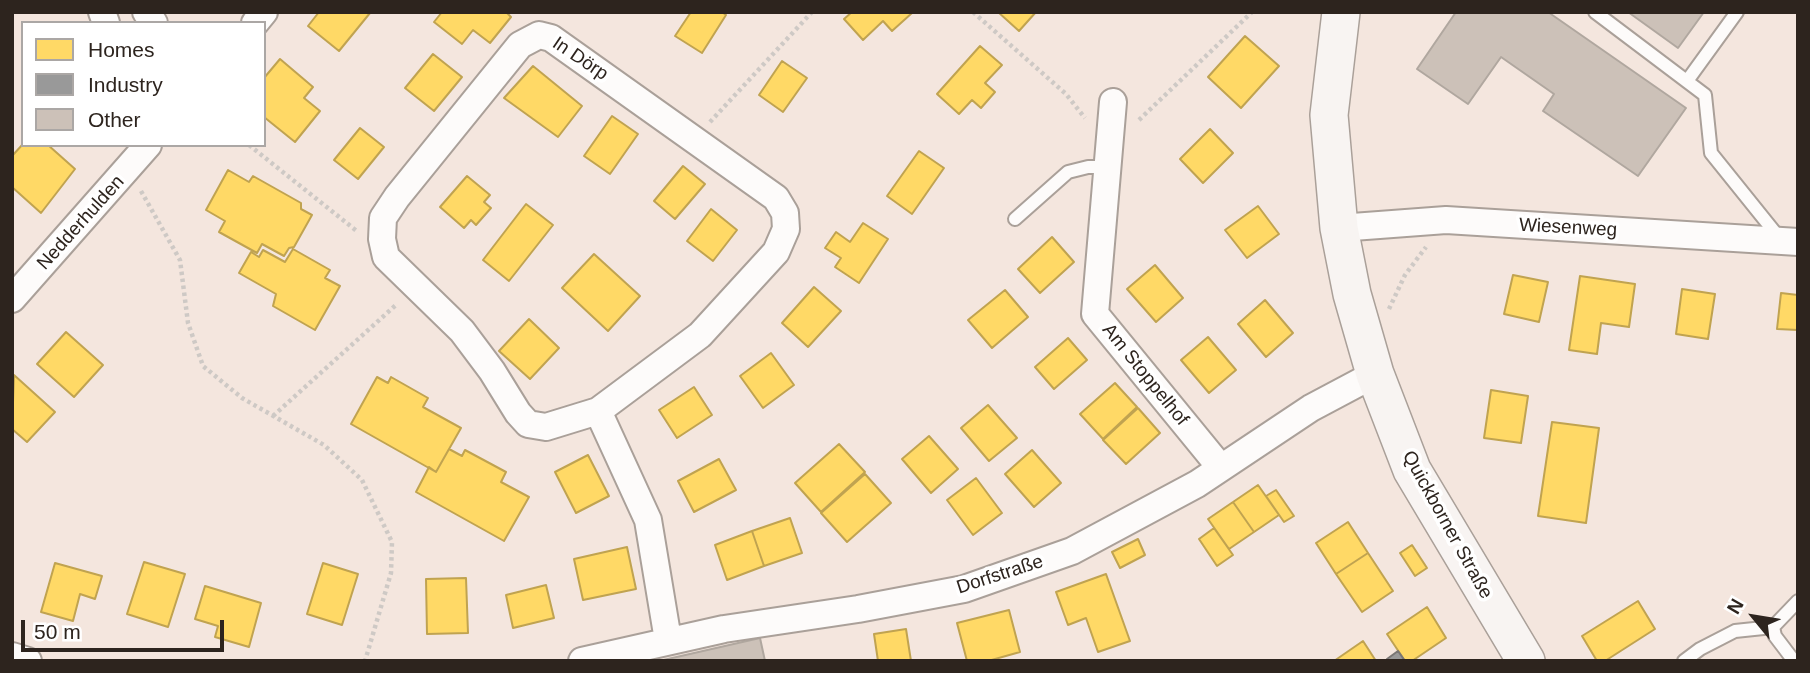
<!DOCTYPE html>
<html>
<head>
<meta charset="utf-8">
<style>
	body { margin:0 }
	#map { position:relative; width:1810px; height:673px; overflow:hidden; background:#f4e6de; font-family:Helvetica,sans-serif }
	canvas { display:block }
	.frame { position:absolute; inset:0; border:14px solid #2d241e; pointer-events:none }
	.legend { position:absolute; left:21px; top:21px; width:245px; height:126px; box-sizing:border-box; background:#fff; border:2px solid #aba7a5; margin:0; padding:9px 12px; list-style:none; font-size:21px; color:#2d241e }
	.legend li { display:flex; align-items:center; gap:14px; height:35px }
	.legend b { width:35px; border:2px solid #aba7a5 }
	.north { position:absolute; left:1719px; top:582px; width:70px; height:70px; -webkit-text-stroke:5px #fff; paint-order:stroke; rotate:300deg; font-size:19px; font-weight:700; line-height:28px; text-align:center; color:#2d241e }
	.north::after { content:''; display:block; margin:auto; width:24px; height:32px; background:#2d241e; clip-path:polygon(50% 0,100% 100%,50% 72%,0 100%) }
	.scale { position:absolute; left:21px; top:620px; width:203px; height:32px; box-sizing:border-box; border:4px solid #2d241e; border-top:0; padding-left:9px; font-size:21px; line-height:24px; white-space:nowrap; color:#2d241e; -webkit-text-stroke:5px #fff; paint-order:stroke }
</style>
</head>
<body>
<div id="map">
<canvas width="1810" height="673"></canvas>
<div class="frame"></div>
<ul class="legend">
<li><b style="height:19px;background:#ffd966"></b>Homes</li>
<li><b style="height:19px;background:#999"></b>Industry</li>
<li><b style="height:19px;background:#ccc1b8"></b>Other</li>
</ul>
<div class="north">N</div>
<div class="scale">50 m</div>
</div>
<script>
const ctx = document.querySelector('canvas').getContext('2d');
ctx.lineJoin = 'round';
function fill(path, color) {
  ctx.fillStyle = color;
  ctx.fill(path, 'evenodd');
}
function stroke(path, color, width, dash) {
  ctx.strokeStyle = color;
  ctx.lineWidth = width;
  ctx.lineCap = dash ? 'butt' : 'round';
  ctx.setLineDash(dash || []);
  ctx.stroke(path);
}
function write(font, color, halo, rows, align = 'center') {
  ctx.font = font + ' Helvetica,sans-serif';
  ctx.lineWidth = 7;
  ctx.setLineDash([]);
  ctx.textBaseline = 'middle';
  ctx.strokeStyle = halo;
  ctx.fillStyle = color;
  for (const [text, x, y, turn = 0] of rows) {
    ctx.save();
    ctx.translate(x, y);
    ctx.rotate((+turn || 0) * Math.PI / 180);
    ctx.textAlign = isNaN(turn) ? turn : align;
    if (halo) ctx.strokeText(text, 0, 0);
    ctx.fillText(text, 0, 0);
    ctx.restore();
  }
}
const homes = new Path2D(`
	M 319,12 L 369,12 L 370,13 L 339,51 L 308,26 Z
	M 442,12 L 506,12 L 511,17 L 490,43 L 473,30 L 462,44 L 434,22 Z
	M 691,12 L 722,12 L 726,15 L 702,53 L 675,36 Z
	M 852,12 L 911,12 L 912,13 L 892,31 L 883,21 L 863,40 L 844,19 Z
	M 998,12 L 1036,12 L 1019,31 Z
	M 1245,36 L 1279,66 L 1241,108 L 1208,77 Z
	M 980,46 L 1002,65 L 985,83 L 995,92 L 981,108 L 972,100 L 959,114 L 937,94 Z
	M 433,54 L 462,77 L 434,111 L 405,88 Z
	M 280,59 L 313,87 L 304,98 L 320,111 L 295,142 L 264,117 L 264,78 Z
	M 782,61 L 807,78 L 783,112 L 759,95 Z
	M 533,66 L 582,106 L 558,137 L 504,98 Z
	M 612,116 L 638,134 L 610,174 L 584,156 Z
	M 360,128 L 384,147 L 358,179 L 334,160 Z
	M 1210,129 L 1233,153 L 1203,183 L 1180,159 Z
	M 23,144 L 48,145 L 75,169 L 41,213 L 12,187 L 12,156 Z
	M 919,151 L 944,168 L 912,214 L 887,196 Z
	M 683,166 L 705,184 L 675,219 L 654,201 Z
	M 228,170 L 249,182 L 253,176 L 301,203 L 301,209 L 312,215 L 294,247 L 289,248 L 284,256 L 262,244 L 257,253 L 219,232 L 225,221 L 206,210 Z
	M 467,176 L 490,195 L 484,202 L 491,208 L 476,225 L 471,220 L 464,228 L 440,207 Z
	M 526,204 L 553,225 L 509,281 L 483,260 Z
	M 1258,206 L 1279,234 L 1247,258 L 1225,230 Z
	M 711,209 L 737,230 L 713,261 L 687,241 Z
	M 863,223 L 888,239 L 859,283 L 835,267 L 841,258 L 825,248 L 836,232 L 850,242 Z
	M 1052,237 L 1074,262 L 1040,293 L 1018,269 Z
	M 293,249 L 330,270 L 325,278 L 340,286 L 315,330 L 273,306 L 276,294 L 239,273 L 251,252 L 259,257 L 263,250 L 285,262 Z
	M 594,254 L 640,296 L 608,331 L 562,288 Z
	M 1155,265 L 1183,298 L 1156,322 L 1127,289 Z
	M 1513,275 L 1548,282 L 1539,322 L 1504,314 Z
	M 1580,276 L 1635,284 L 1629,327 L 1601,323 L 1597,354 L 1569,350 Z
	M 814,287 L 841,311 L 808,347 L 782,323 Z
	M 1682,289 L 1715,294 L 1708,339 L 1676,334 Z
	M 1005,290 L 1028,317 L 992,348 L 968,320 Z
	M 1781,293 L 1798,295 L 1798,330 L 1777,329 Z
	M 1265,300 L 1293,333 L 1266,357 L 1238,324 Z
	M 529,319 L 559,348 L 530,379 L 499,351 Z
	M 66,332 L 103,365 L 74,397 L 37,364 Z
	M 1208,337 L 1236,370 L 1209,393 L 1181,360 Z
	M 1068,338 L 1087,360 L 1054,389 L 1035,367 Z
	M 771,353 L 794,385 L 763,408 L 740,376 Z
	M 14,375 L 55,412 L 27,442 L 12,429 Z
	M 377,377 L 388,383 L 391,377 L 428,398 L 423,407 L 461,428 L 436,472 L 351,424 Z
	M 1115,383 L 1137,407 L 1103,439 L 1080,414 Z
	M 694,387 L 712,415 L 677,438 L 659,410 Z
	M 1491,390 L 1528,396 L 1521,443 L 1484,438 Z
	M 988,405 L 1017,438 L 989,461 L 961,428 Z
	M 1138,408 L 1160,433 L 1126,464 L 1103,440 Z
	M 1552,422 L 1599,428 L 1586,523 L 1538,516 Z
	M 929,436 L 958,469 L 931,493 L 902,459 Z
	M 839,444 L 865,472 L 821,512 L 795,483 Z
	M 449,449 L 462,456 L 465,450 L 506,472 L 501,482 L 529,497 L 504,541 L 416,492 L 429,467 L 436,472 Z
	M 1032,450 L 1061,483 L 1034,507 L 1005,474 Z
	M 588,455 L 609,496 L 576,513 L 555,472 Z
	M 719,459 L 736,490 L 694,512 L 678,481 Z
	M 865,474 L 891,503 L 847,542 L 821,513 Z
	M 976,478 L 1002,513 L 973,535 L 947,500 Z
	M 1258,485 L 1279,515 L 1254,532 L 1233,502 Z
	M 1276,490 L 1294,516 L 1284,522 L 1266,496 Z
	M 1233,502 L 1254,532 L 1229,549 L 1208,519 Z
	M 790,518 L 802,553 L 764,566 L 752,531 Z
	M 1348,522 L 1368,553 L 1336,574 L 1316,543 Z
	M 1214,528 L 1233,555 L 1217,566 L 1199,539 Z
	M 752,531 L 764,566 L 727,580 L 715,545 Z
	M 1138,539 L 1145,555 L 1120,568 L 1112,552 Z
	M 1412,545 L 1427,568 L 1415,576 L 1400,553 Z
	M 627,547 L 636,589 L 583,600 L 574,559 Z
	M 1368,553 L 1393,591 L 1362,612 L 1336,574 Z
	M 144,562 L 185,574 L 168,627 L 127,614 Z
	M 55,563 L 102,576 L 95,599 L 80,594 L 73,621 L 41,612 Z
	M 323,563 L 358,574 L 342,625 L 307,614 Z
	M 1106,574 L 1130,641 L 1098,652 L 1086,618 L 1068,625 L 1056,592 Z
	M 466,578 L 468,633 L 427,634 L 426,579 Z
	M 546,585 L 554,618 L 513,628 L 506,595 Z
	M 205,586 L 261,603 L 249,647 L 215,637 L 218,626 L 195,619 Z
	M 1638,601 L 1655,629 L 1605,661 L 1597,661 L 1582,636 Z
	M 1427,607 L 1446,638 L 1412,661 L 1405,661 L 1387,634 Z
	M 1009,610 L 1020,652 L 988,661 L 967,661 L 957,623 Z
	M 906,629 L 911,661 L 878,661 L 874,634 Z
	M 1363,641 L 1376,661 L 1334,661 Z`);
fill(homes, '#ffd966');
stroke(homes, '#c0a350', 2);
const industry = new Path2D(`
	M 1398,651 L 1405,661 L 1388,661 L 1387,659 Z`);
fill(industry, '#999');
stroke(industry, '#797674', 2);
const building = new Path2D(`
	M 1456,12 L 1548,12 L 1686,108 L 1638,176 L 1543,111 L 1554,94 L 1501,57 L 1468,104 L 1417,69 Z
	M 1628,12 L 1704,12 L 1678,48 Z
	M 760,638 L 765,661 L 659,661 Z`);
fill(building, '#ccc1b8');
stroke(building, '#b0a79f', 2);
const service = new Path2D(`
	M 1595,12 L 1705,95 L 1711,153 L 1781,240
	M 1687,81 L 1737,12
	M 1015,219 L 1068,172 L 1088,167 L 1108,167
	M 1684,661 L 1700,649 L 1735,631 L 1773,627
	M 1794,661 L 1775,636 L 1773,627 L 1798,601`);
const minor = new Path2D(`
	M 102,12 L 106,23
	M 146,12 L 154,23
	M 255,23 L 264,12
	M 539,35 L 551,38 L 776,198 L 785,213 L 786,229 L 776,252 L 700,335 L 598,411 L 546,427 L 528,424 L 518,413 L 492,371 L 462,331 L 386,257 L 382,239 L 383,218 L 397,197 L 520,45 Z
	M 1113,102 L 1095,314 L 1221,468
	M 1339,228 L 1446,220 L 1798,242
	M 12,299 L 148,145
	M 598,411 L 648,520 L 668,640
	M 12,656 L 28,661
	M 582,661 L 724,629 L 858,609 L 964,589 L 1072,551 L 1197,484 L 1311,408 L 1375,374`);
const secondary = new Path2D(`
	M 1341,12 L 1329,115 L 1339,228 L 1352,294 L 1375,374 L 1412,470 L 1526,661`);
stroke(service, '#aaa099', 16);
stroke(minor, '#aaa099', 30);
stroke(secondary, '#aaa099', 40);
stroke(new Path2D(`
	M 973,12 L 1066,94 L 1085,118
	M 1139,120 L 1252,12
	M 710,122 L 812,12
	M 249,145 L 358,232
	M 141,191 L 180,260 L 188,323 L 203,366 L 242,398 L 324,445 L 362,480 L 392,542 L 391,573 L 365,661
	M 1389,309 L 1405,275 L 1426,247
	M 273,416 L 397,304`), '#cec9c5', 4.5, [3.5, 3.5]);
stroke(service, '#fdfbfa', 12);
stroke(minor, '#fdfbfa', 26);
stroke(secondary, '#f8f4f2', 37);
write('19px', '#2d241e', '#fff', [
	["In Dörp",580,59,34],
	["Nedderhulden",81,223,-48],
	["Wiesenweg",1568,228,3],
	["Am Stoppelhof",1145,375,51],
	["Quickborner Straße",1447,525,61],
	["Dorfstraße",1000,575,-18]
]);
</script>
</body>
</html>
